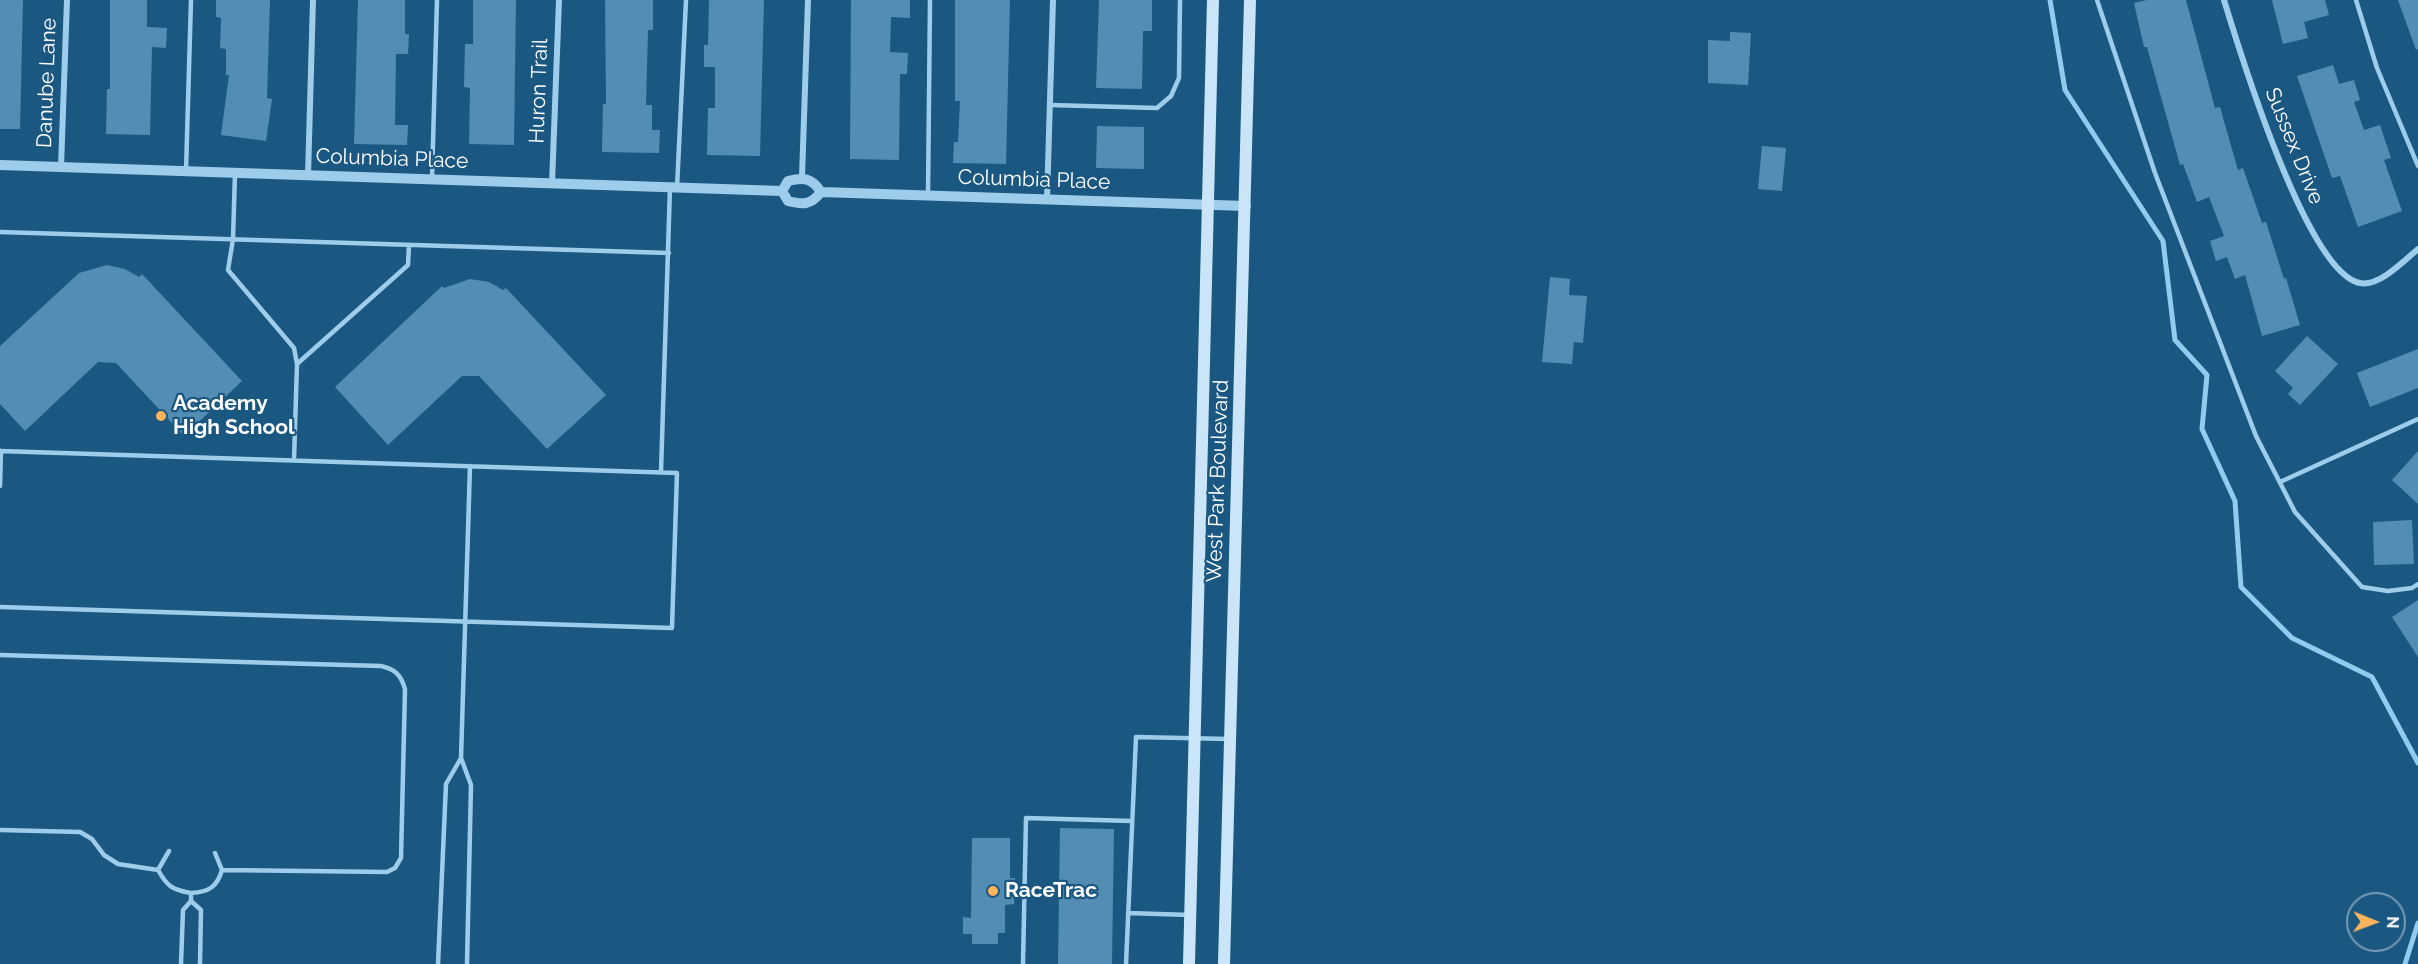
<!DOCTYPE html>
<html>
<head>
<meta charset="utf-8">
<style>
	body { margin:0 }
	#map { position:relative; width:2418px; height:964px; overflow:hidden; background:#1a5882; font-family:Raleway,sans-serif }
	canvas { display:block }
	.north { position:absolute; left:2346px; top:892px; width:60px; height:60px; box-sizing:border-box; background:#1a5882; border:2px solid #769bb4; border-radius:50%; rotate:91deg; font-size:16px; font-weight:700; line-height:24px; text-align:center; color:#fff }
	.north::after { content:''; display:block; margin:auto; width:21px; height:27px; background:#fdb45a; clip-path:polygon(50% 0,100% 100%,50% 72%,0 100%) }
</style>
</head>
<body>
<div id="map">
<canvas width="2418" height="964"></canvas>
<div class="north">N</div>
</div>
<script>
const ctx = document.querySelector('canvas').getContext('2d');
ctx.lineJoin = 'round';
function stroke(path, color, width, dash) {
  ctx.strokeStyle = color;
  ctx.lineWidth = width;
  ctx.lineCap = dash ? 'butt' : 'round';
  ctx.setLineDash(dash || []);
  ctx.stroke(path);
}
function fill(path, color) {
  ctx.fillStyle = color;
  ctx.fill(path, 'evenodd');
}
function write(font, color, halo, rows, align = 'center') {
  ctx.font = font + ' Raleway,sans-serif';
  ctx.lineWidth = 4.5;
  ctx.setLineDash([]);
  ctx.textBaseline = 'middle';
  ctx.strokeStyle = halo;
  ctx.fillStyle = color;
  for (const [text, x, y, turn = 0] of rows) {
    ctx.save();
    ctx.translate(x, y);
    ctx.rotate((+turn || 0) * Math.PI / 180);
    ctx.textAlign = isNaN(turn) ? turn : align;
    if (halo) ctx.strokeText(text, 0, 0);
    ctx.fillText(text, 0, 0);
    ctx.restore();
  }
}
stroke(new Path2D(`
	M 2050,0 L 2065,90 L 2163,241 L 2175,340 L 2207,375 L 2202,429 L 2235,501 L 2241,587 L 2292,638 L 2372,677 L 2418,763
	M 2405,964 L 2418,923`), '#91cbed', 5);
fill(new Path2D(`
	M 0,0 L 23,0 L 20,129 L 0,129 Z
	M 110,0 L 147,0 L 147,27 L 167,28 L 166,48 L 152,47 L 150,135 L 106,134 L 107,89 L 110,89 Z
	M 216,0 L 270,0 L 267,98 L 272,99 L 266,141 L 221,135 L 229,75 L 226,75 L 226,49 L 220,48 L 221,18 L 216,17 Z
	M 358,0 L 405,0 L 405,34 L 409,34 L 408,54 L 396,54 L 395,125 L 408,125 L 407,145 L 354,144 Z
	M 473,0 L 516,0 L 514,145 L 469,144 L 470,88 L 464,87 L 465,44 L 473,44 Z
	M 605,0 L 653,0 L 653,30 L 648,30 L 646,105 L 652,105 L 652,130 L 660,130 L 659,153 L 602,152 L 603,104 L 606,104 Z
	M 709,0 L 764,0 L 760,156 L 707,155 L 708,108 L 715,108 L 715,67 L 704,67 L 704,45 L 708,45 Z
	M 851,0 L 910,0 L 910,18 L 891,17 L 890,52 L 908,53 L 907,74 L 900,74 L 899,160 L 850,159 Z
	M 955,0 L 1010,0 L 1006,164 L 953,163 L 954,142 L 958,142 L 960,101 L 955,101 Z
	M 1099,0 L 1152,0 L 1152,31 L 1143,31 L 1142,89 L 1096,88 Z
	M 2147,0 L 2186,0 L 2215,108 L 2220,107 L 2238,170 L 2243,168 L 2262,223 L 2266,222 L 2284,279 L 2286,278 L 2300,325 L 2262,336 L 2245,275 L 2235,279 L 2227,257 L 2216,261 L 2210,241 L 2224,236 L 2209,197 L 2197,202 L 2183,164 L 2180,165 L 2147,47 L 2144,47 L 2134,3 Z
	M 2272,0 L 2325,0 L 2329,15 L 2304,22 L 2308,38 L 2283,44 Z
	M 2398,0 L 2418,0 L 2418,49 L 2416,50 Z
	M 1730,32 L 1751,33 L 1748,85 L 1708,83 L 1708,40 L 1730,41 Z
	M 2333,65 L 2339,84 L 2354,80 L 2360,100 L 2354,102 L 2364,130 L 2380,125 L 2391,158 L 2384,160 L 2402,211 L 2358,227 L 2340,176 L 2332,178 L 2297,76 Z
	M 1097,126 L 1144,127 L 1144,169 L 1096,168 Z
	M 1762,146 L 1786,148 L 1782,191 L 1758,189 Z
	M 107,265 L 125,269 L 139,277 L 142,274 L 242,381 L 184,436 L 116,363 L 98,362 L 25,431 L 0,404 L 0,346 L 79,273 Z
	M 1550,277 L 1570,279 L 1569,295 L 1587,296 L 1583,343 L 1574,342 L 1572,364 L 1542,362 Z
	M 470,279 L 489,282 L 503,290 L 506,288 L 606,395 L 547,449 L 479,376 L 462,376 L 388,445 L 335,387 L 442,286 L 444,288 Z
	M 2307,336 L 2338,364 L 2300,405 L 2288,394 L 2293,388 L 2275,371 Z
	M 2418,349 L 2418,388 L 2370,407 L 2357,373 Z
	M 2418,451 L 2418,504 L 2392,480 Z
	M 2412,520 L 2414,564 L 2374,565 L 2373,522 Z
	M 2418,600 L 2418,657 L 2392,617 Z
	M 1060,828 L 1114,829 L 1112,964 L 1058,964 Z
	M 972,838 L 1010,838 L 1010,878 L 1015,878 L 1014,904 L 1005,905 L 1005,933 L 998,933 L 998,944 L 972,944 L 972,934 L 963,934 L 963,917 L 971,918 Z`), '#548db4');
stroke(new Path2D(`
	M 2097,0 L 2155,173 L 2256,436 L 2295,512 L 2362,587 L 2388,591 L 2412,588 L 2418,584
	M 2356,0 L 2377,68 L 2418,166
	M 1050,105 L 1157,108 L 1171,96 L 1179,78 L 1180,0
	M 186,171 L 191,0
	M 235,173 L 233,239 L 228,270 L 294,348 L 297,364 L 294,460
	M 432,179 L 437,0
	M 677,188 L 686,0
	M 928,195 L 930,0
	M 0,232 L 669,253
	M 297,364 L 408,265 L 409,245
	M 0,451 L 677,473 L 672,628 L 0,607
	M 661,472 L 670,187
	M 2280,482 L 2418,419
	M 0,486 L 1,451
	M 0,655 L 381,666 C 395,669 401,675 405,689 L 401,858 L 395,868 L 387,872 L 222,870 C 217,887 209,892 191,893 L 191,901
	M 0,830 L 80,832 L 92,839 L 104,855 L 118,864 L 158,870 C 167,886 172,890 191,893
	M 215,853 L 222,870
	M 158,870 L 169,851
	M 1128,913 L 1190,915
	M 181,964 L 183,910 L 191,901 L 201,910 L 200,964
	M 438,964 L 446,784 L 461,758
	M 467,964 L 471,785 L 461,758 L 470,466
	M 1023,964 L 1026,818 L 1132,821
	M 1126,964 L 1136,737 L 1229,739`), '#9ecdeb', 4.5);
stroke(new Path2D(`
	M 2224,0 C 2240,52 2307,273 2360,283 C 2379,287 2405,260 2418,249
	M 61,167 L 67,0
	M 308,176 L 313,0
	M 802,177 L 808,0
	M 552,184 L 559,0
	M 1047,200 L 1053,0`), '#9ecdeb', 6);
stroke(new Path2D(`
	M 0,165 L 782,191
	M 782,191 L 788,181 C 804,177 812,178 821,192
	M 782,191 L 788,201 C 803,205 811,205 821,192
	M 821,192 L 1246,206`), '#9ecdeb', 10);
stroke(new Path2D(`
	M 1189,964 L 1213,0
	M 1224,964 L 1250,0`), '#cae5f8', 12);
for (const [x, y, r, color] of [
	[161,416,6,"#fdb45a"],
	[993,891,6,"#fdb45a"]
]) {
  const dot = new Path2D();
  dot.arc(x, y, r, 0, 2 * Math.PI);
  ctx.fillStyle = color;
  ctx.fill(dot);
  stroke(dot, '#1a5882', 2);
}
write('21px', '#fff', '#1a5882', [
	["Danube Lane",47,83,-88],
	["Huron Trail",539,91,-88],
	["Sussex Drive",2294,146,68],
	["Columbia Place",392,159,2],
	["Columbia Place",1034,180,2],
	["West Park Boulevard",1218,481,-88]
]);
write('bold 21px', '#fff', '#1a5882', [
	["Academy",173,404],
	["High School",173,428],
	["RaceTrac",1005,891]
], 'left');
</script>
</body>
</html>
